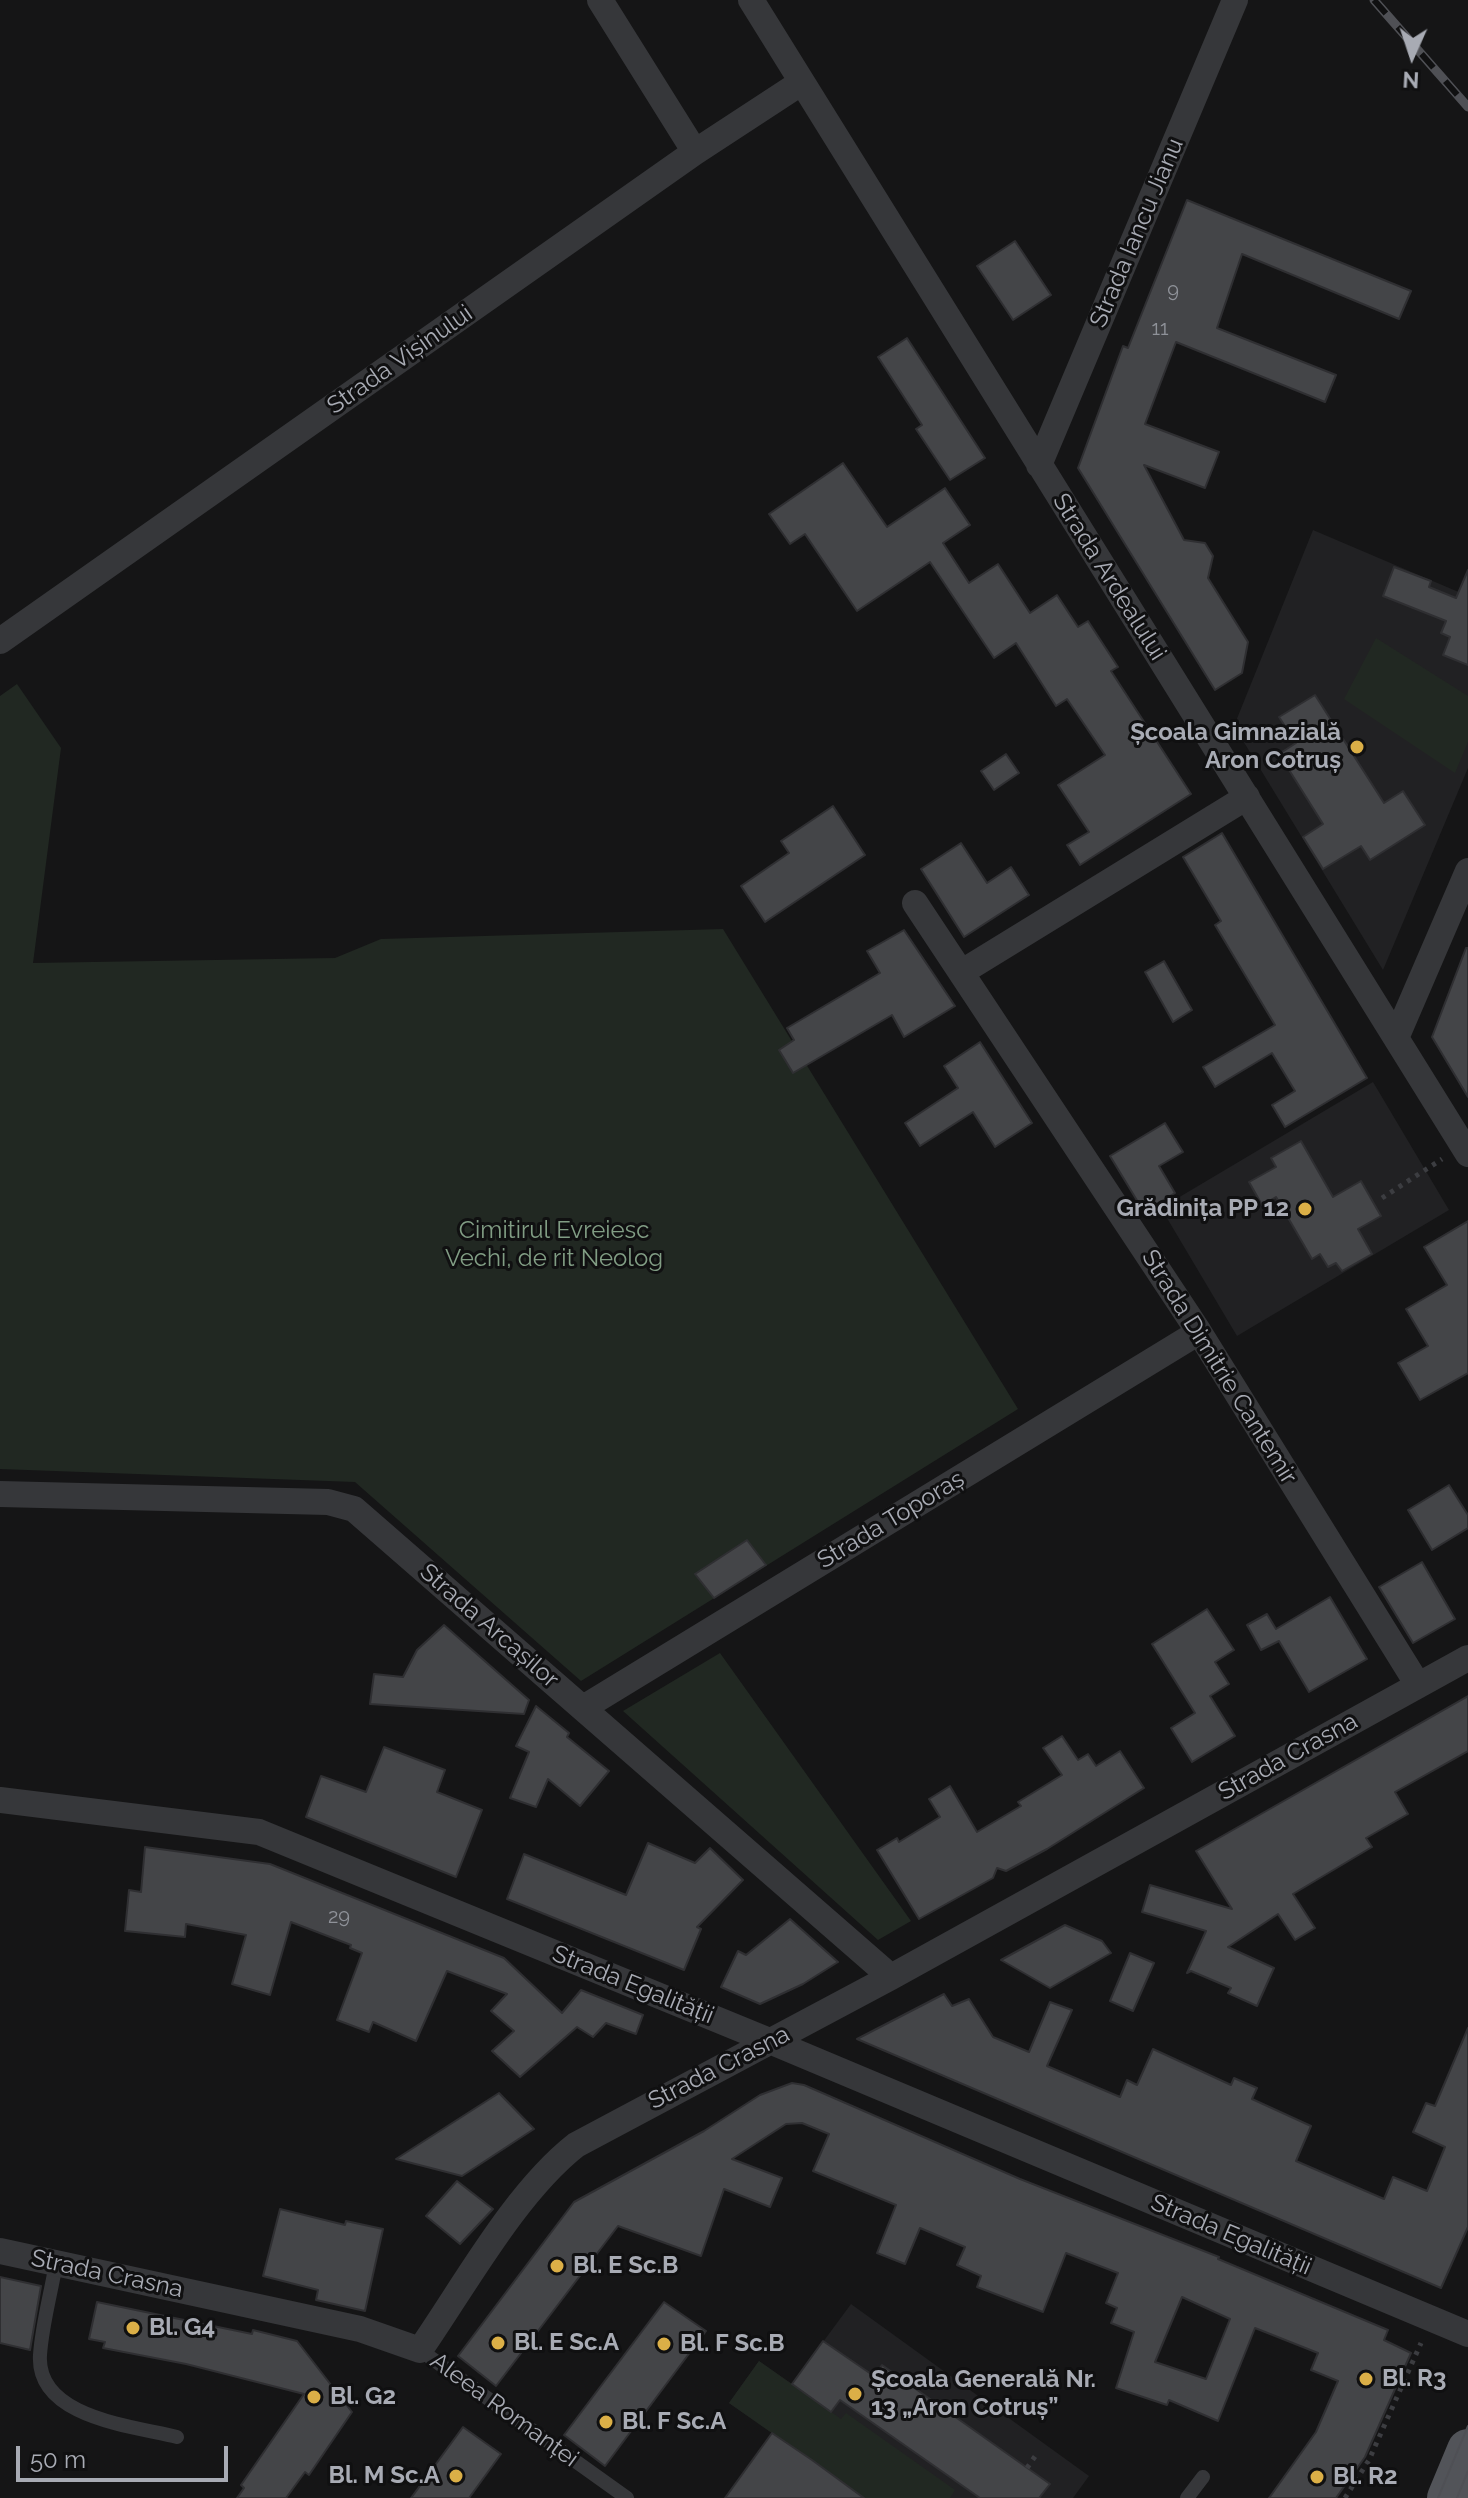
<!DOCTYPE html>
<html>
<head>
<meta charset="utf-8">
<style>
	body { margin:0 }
	#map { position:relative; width:1468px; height:2498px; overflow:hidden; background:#151516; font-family:Raleway,sans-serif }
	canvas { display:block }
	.north { position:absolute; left:1372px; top:16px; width:80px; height:80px; -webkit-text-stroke:6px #101011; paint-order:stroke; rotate:183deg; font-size:22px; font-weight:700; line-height:32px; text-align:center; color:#a8abb4 }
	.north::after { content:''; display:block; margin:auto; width:28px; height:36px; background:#a8abb4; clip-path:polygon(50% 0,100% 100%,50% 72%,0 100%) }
	.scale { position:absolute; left:16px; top:2446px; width:212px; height:36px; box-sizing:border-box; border:4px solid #a8abb4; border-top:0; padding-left:10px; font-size:24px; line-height:28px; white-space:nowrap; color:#a8abb4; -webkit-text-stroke:6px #101011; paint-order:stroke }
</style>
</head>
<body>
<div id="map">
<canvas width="1468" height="2498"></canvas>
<div class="north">N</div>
<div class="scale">50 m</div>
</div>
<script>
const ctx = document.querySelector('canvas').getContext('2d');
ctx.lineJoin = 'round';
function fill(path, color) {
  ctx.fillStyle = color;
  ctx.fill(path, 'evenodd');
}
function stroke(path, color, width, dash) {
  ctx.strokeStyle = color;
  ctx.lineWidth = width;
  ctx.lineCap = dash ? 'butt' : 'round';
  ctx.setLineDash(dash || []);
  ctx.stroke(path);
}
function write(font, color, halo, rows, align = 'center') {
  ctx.font = font + ' Raleway,sans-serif';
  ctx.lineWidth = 6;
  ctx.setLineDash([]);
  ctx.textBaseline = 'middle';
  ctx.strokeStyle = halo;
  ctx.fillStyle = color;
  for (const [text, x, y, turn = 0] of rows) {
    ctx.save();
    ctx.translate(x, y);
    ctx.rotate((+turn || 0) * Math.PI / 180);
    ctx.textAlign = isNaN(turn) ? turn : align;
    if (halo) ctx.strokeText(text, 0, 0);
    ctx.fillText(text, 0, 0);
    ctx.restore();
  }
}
fill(new Path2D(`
	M 1313,530 L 1468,596 L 1468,768 L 1383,970 L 1234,726 Z
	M 1373,1082 L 1449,1210 L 1237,1336 L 1161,1208 Z
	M 851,2304 L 1089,2476 L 1073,2498 L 725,2498 L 772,2433 L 729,2403 L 759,2361 L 792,2384 Z`), '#212123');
fill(new Path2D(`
	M 1376,638 L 1468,696 L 1468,742 L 1455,773 L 1344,699 Z
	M 17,684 L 61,748 L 33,963 L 335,958 L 381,939 L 723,929 L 1018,1409 L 581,1681 L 355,1482 L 0,1469 L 0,696 Z
	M 720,1653 L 911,1921 L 878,1940 L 623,1711 Z
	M 759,2361 L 841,2419 L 846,2413 L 955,2490 L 950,2498 L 837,2498 L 846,2485 L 729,2403 Z`), '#212822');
const building = new Path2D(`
	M 1187,200 L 1411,291 L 1399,319 L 1242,254 L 1217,328 L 1336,375 L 1325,402 L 1176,342 L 1145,424 L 1219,452 L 1205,488 L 1144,465 L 1184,540 L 1205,543 L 1213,556 L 1208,578 L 1248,642 L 1242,673 L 1215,690 L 1078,468 L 1123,346 L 1128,348 Z
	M 1015,241 L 1051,295 L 1013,320 L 977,266 Z
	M 907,338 L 985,458 L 950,480 L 916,429 L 922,425 L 878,357 Z
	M 843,463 L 887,527 L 945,488 L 970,525 L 943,543 L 969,583 L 998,564 L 1030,613 L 1057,595 L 1078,627 L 1088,621 L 1118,667 L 1111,671 L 1191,794 L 1080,865 L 1067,845 L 1089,832 L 1058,785 L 1105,755 L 1067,699 L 1056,706 L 1016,643 L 994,658 L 930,562 L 857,611 L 805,534 L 790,544 L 769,514 Z
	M 1394,567 L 1431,581 L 1429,587 L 1456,598 L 1468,570 L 1468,665 L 1443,655 L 1450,637 L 1441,633 L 1446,621 L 1383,596 Z
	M 1315,695 L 1384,803 L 1403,791 L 1425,825 L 1370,860 L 1361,846 L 1323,869 L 1303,837 L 1323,824 L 1279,754 L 1296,743 L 1279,717 Z
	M 1006,754 L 1019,773 L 994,790 L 981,771 Z
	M 833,806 L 865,855 L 765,922 L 741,886 L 789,853 L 781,841 Z
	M 1222,833 L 1367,1078 L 1285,1127 L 1272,1105 L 1295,1091 L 1272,1053 L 1215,1087 L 1203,1067 L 1275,1025 L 1215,925 L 1221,921 L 1183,857 Z
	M 961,843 L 987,883 L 1011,867 L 1029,895 L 964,937 L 921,869 Z
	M 904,930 L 955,1006 L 904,1037 L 892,1015 L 793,1073 L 779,1050 L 794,1040 L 787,1028 L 880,973 L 867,951 Z
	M 1466,948 L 1468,948 L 1468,1097 L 1432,1037 Z
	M 1164,961 L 1192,1010 L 1173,1022 L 1145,972 Z
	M 980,1042 L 1032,1123 L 995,1147 L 973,1112 L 920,1146 L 905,1123 L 958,1088 L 944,1066 Z
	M 1165,1123 L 1183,1152 L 1159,1166 L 1175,1193 L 1144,1212 L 1110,1156 Z
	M 1301,1141 L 1333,1197 L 1361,1181 L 1381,1216 L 1358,1229 L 1372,1254 L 1342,1271 L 1336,1263 L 1328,1267 L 1320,1254 L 1312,1259 L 1276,1197 L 1262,1205 L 1249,1182 L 1276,1167 L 1271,1158 Z
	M 1468,1221 L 1468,1373 L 1420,1400 L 1398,1363 L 1428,1346 L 1406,1309 L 1447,1285 L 1424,1247 Z
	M 1449,1485 L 1468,1515 L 1468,1528 L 1432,1550 L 1408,1510 Z
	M 747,1540 L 766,1565 L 714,1598 L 695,1574 Z
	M 1422,1562 L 1455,1619 L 1413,1643 L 1379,1587 Z
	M 1330,1597 L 1367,1659 L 1309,1692 L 1279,1641 L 1261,1650 L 1247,1625 L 1267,1614 L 1276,1629 Z
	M 1207,1609 L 1234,1650 L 1215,1662 L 1229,1684 L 1210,1696 L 1235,1736 L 1192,1762 L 1171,1728 L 1195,1713 L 1152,1644 Z
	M 444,1625 L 529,1700 L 524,1714 L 370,1704 L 374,1674 L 403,1677 L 417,1650 Z
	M 1468,1696 L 1468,1751 L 1395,1792 L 1408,1814 L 1366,1838 L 1372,1847 L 1293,1894 L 1315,1928 L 1295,1940 L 1278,1914 L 1228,1947 L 1274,1968 L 1257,2006 L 1228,1993 L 1231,1988 L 1191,1971 L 1187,1973 L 1206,1931 L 1142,1912 L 1150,1885 L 1232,1909 L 1196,1851 Z
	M 536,1706 L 569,1733 L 567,1737 L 609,1771 L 580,1806 L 548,1779 L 536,1807 L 510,1798 L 529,1752 L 516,1746 Z
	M 1062,1736 L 1078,1760 L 1088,1754 L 1096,1766 L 1120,1751 L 1144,1788 L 1047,1849 L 1006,1871 L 997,1868 L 993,1878 L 919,1919 L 877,1850 L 897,1838 L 899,1842 L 940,1817 L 929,1799 L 950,1786 L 977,1832 L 1021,1806 L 1018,1802 L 1062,1775 L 1043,1748 Z
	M 384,1747 L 445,1770 L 437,1792 L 482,1810 L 456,1877 L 306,1817 L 321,1776 L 366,1792 Z
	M 648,1843 L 695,1863 L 710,1848 L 743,1880 L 697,1927 L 701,1929 L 684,1970 L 507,1899 L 524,1854 L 626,1895 Z
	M 145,1847 L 270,1864 L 504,1958 L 562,2013 L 581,1990 L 643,2015 L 636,2034 L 606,2023 L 593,2037 L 577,2027 L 520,2077 L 492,2051 L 514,2031 L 491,2011 L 507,1994 L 447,1971 L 416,2041 L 373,2022 L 369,2032 L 337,2020 L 362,1953 L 350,1948 L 351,1945 L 291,1922 L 270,1995 L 232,1984 L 246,1935 L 186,1924 L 185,1937 L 125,1931 L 129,1890 L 141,1892 Z
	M 790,1919 L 838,1962 L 803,1984 L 760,2004 L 721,1987 L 738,1951 L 746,1955 Z
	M 1065,1925 L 1102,1941 L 1111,1953 L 1050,1988 L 1001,1960 Z
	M 1130,1953 L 1154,1963 L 1133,2011 L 1110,2001 Z
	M 944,1994 L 952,2006 L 969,1999 L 993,2037 L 1029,2052 L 1050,2002 L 1072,2010 L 1047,2066 L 1120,2097 L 1127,2080 L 1137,2085 L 1153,2049 L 1231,2085 L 1234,2078 L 1257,2088 L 1252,2099 L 1311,2126 L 1296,2161 L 1384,2199 L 1393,2177 L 1427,2191 L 1445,2147 L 1413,2132 L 1426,2103 L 1435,2106 L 1468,2028 L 1468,2227 L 1441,2288 L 857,2039 Z
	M 792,2083 L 804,2085 L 1020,2179 L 1219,2257 L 1218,2259 L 1388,2330 L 1384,2340 L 1411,2353 L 1365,2457 L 1336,2498 L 1269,2498 L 1316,2432 L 1338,2381 L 1311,2370 L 1318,2353 L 1255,2328 L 1218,2421 L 1169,2400 L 1167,2405 L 1116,2388 L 1134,2332 L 1111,2323 L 1117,2308 L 1106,2303 L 1118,2273 L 1066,2253 L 1043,2312 L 977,2287 L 981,2276 L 957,2265 L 965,2247 L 920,2228 L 905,2264 L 877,2253 L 896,2205 L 813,2171 L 829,2134 L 802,2123 L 786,2124 L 732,2159 L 782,2178 L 770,2207 L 724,2189 L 701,2256 L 618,2226 L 496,2386 L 458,2356 L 574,2202 L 704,2131 L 760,2095 ZM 1182,2297 L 1230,2319 L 1206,2379 L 1155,2362 Z
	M 499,2093 L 534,2129 L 462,2176 L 396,2159 Z
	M 457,2181 L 493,2209 L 460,2244 L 426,2216 Z
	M 280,2209 L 345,2225 L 346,2221 L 383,2229 L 365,2311 L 316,2300 L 318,2290 L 263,2276 Z
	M 0,2277 L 41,2286 L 30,2350 L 0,2343 Z
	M 97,2302 L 252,2334 L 253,2330 L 297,2341 L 352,2412 L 309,2475 L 305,2472 L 286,2498 L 237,2498 L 244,2488 L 241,2485 L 304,2394 L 186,2364 L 103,2348 L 105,2342 L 89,2339 Z
	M 664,2302 L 706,2331 L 605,2466 L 564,2435 Z
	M 823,2341 L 874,2376 L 882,2365 L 1050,2484 L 1039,2498 L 980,2498 L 840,2400 L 831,2412 L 792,2384 Z
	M 463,2427 L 501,2454 L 469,2498 L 411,2498 Z
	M 772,2433 L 812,2460 L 864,2498 L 725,2498 Z`);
fill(building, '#444548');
stroke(building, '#2f2f32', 2);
stroke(new Path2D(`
	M 1382,1198 L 1442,1159
	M 1027,2468 L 1036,2455
	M 1345,2498 L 1369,2460 L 1421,2343`), '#3c3d41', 5, [4, 6]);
stroke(new Path2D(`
	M 56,2263 C 51,2293 42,2325 40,2355 C 36,2418 133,2426 177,2437
	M 420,2350 L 627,2498
	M 1187,2498 L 1203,2477`), '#36373a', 14);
stroke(new Path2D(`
	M 600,0 L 695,152
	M 751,0 L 1468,1154
	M 1039,465 L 1235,0
	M 0,641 L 695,152 L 802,82
	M 915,903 L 1199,1332 L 1418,1685
	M 962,972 L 1247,797
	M 1396,1038 L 1468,871
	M 0,1494 L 328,1502 L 354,1509 L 891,1977
	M 583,1708 L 1199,1332
	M 0,1800 L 259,1832 L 772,2042 L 1468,2334
	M 0,2251 L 360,2329 L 420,2350 C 465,2285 515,2193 576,2145 L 891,1977 L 1468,1658`), '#36373a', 26);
stroke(new Path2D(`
	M 1448,2498 L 1468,2450`), '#525459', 42);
stroke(new Path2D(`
	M 1438,2498 L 1468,2426
	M 1457,2498 L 1468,2471`), '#4f5055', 2);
const rail = new Path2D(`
	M 1374,0 L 1468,107`);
stroke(rail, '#4f5055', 9);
stroke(rail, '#101011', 6, [18]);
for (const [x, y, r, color] of [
	[1357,747,8,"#dbaf47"],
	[1305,1209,8,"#dbaf47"],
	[557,2266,8,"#dbaf47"],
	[133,2328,8,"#dbaf47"],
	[498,2343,8,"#dbaf47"],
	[664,2344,8,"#dbaf47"],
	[1366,2379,8,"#dbaf47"],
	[855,2394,8,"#dbaf47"],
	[314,2397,8,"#dbaf47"],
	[606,2422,8,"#dbaf47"],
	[456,2476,8,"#dbaf47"],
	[1317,2477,8,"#dbaf47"]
]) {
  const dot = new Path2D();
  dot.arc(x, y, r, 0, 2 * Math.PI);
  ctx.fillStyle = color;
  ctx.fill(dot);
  stroke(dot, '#101011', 3);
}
write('20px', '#8f9299', null, [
	["9",1173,291],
	["11",1160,329],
	["29",339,1917]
]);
write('24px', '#a8abb4', '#101011', [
	["Strada Iancu Jianu",1137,233,-67],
	["Strada Vișinului",400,360,-35],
	["Strada Ardealului",1109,577,58],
	["Strada Dimitrie Cantemir",1219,1367,58],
	["Strada Toporaș",891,1520,-31],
	["Strada Arcașilor",489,1626,41],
	["Strada Crasna",1288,1757,-29],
	["Strada Egalității",633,1985,22],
	["Strada Crasna",719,2068,-27],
	["Strada Egalității",1231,2235,23],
	["Strada Crasna",107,2274,12],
	["Aleea Romanței",504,2410,36]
]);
write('bold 24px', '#a8abb4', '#101011', [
	["Școala Gimnazială",1341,733,"right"],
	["Aron Cotruș",1341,761,"right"],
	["Grădinița PP 12",1289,1209,"right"],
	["Bl. E Sc.B",573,2266],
	["Bl. G4",149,2328],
	["Bl. E Sc.A",514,2343],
	["Bl. F Sc.B",680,2344],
	["Bl. R3",1382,2379],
	["Școala Generală Nr.",871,2380],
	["13 „Aron Cotruș”",871,2408],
	["Bl. G2",330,2397],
	["Bl. F Sc.A",622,2422],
	["Bl. M Sc.A",440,2476,"right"],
	["Bl. R2",1333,2477]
], 'left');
write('24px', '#819d84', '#101011', [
	["Cimitirul Evreiesc",554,1231],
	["Vechi, de rit Neolog",554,1259]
]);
</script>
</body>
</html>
